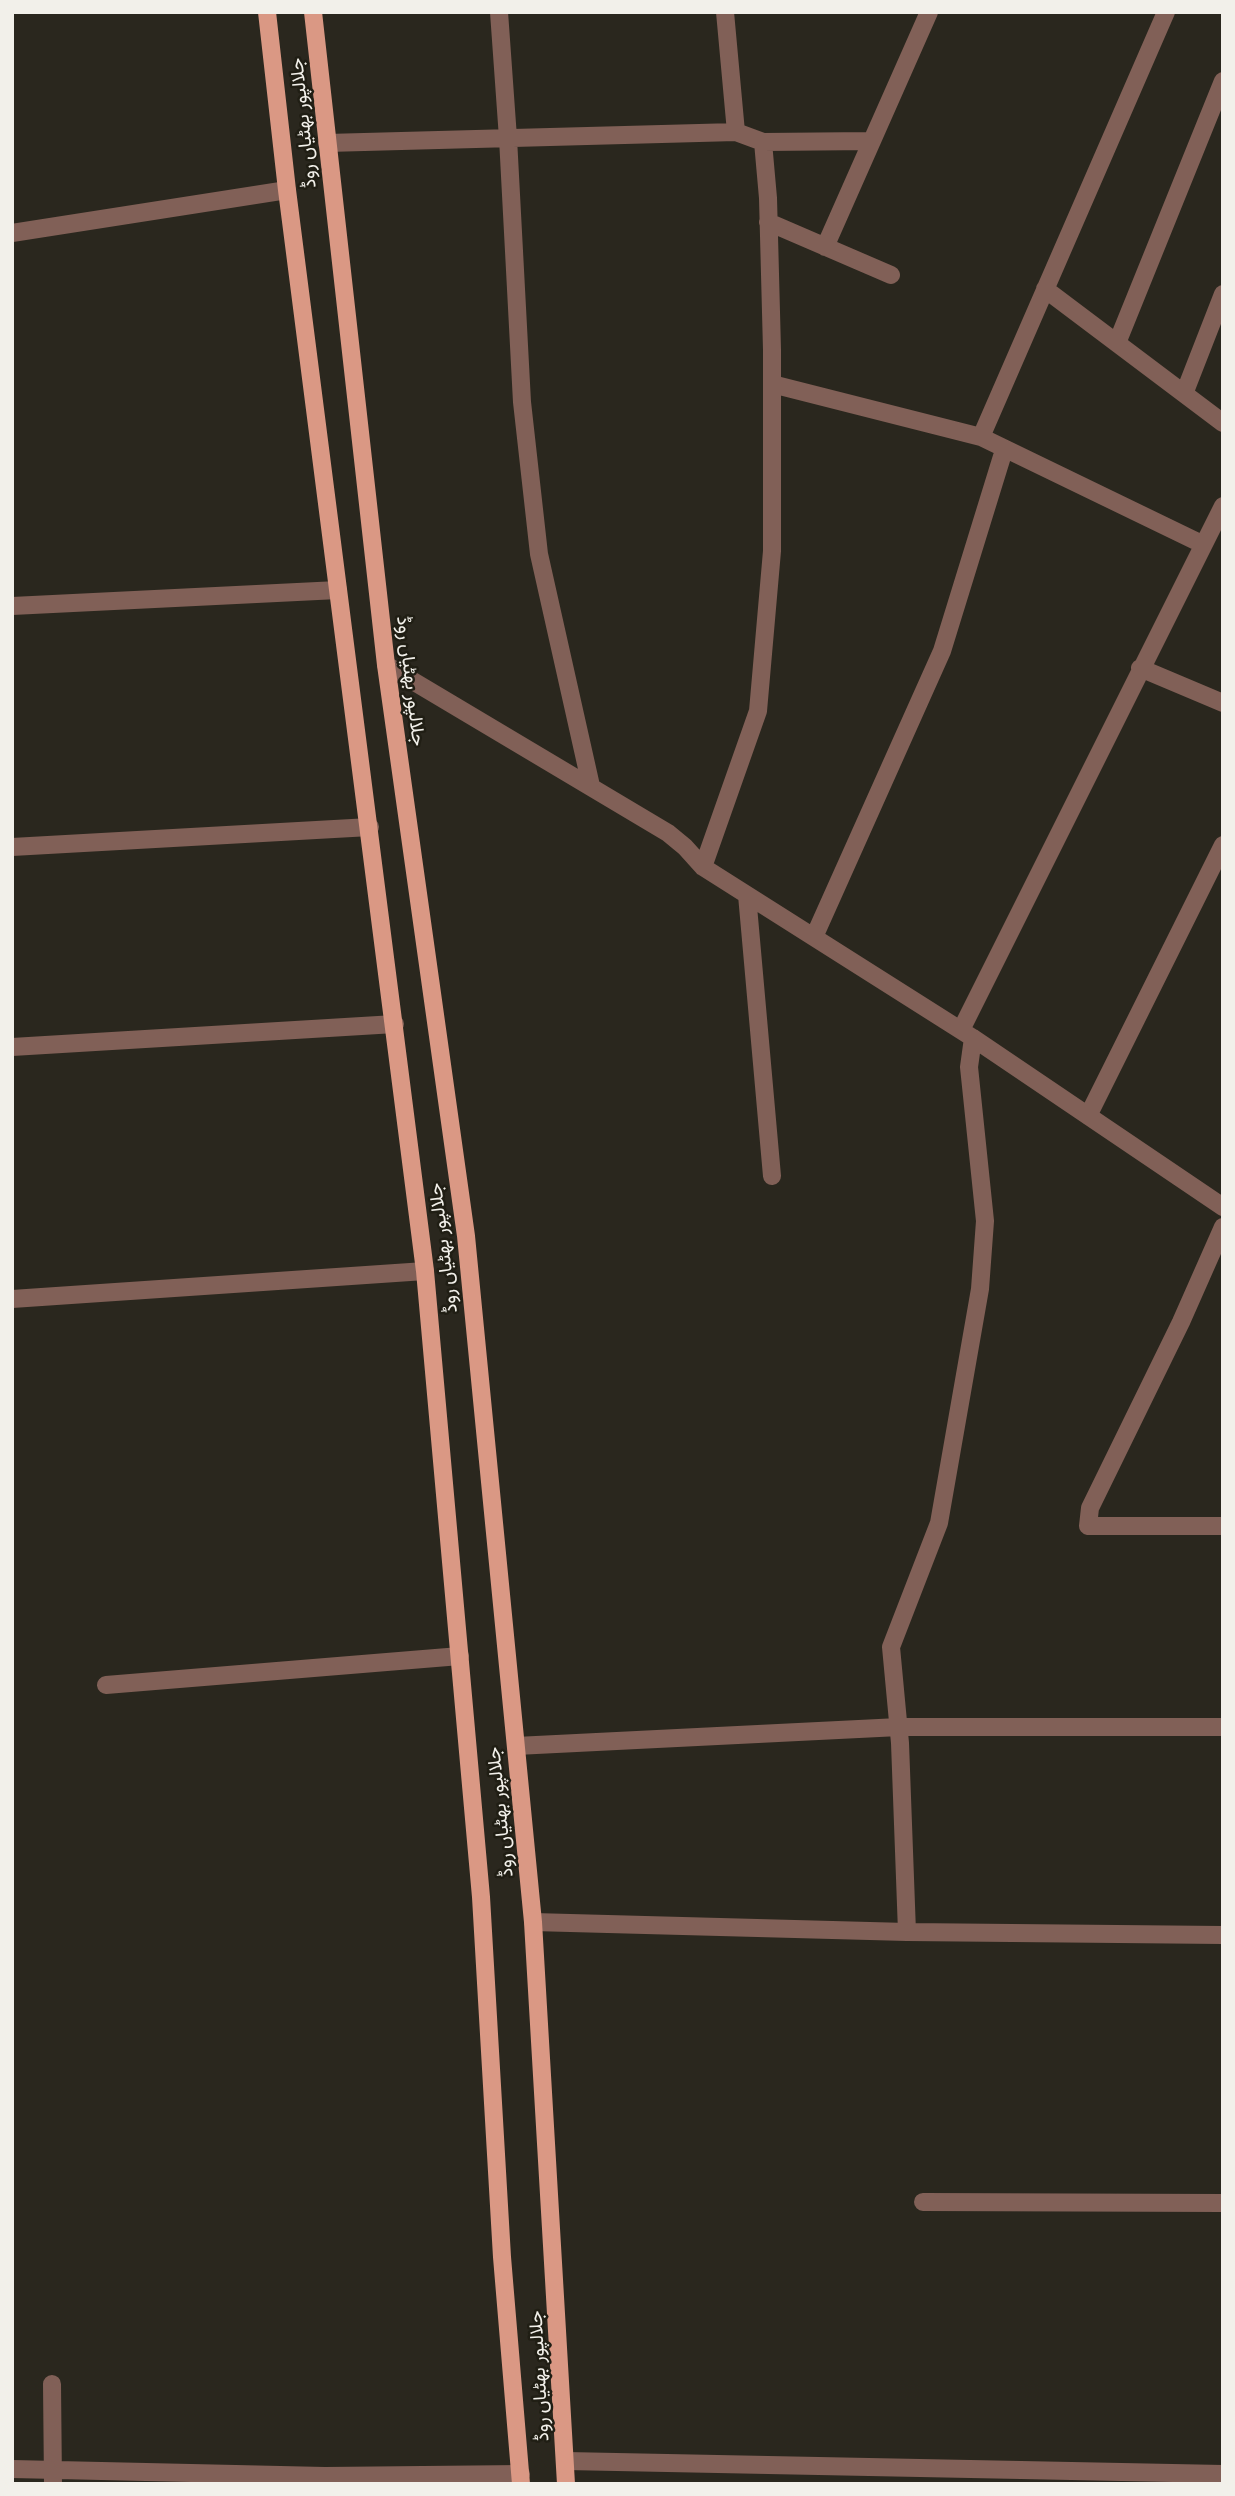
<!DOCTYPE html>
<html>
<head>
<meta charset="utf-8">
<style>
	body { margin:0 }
	#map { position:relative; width:1235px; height:2496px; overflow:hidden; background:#2a271e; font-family:Signika,sans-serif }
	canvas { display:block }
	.frame { position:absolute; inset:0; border:14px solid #f2f0ea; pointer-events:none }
</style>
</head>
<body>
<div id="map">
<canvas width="1235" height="2496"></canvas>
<div class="frame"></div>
</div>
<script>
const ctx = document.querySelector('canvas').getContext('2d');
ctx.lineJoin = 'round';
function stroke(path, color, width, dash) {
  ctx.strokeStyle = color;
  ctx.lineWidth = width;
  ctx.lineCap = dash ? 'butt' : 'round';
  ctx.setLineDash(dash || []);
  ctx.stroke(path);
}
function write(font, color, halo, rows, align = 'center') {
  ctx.font = font + ' Signika,Vazirmatn,sans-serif';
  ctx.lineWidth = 5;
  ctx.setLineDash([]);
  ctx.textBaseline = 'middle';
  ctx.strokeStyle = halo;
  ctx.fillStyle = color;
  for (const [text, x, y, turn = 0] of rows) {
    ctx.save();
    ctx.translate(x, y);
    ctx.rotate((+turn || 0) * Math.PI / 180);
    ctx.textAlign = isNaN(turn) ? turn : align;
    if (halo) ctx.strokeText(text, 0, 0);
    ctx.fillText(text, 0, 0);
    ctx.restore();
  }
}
stroke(new Path2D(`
	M 499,12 L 508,138 L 522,402 L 539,554 L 591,786
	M 763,142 L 871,141
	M 327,143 L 736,132
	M 768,222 L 891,275
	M 12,233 L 287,190
	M 825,247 L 929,12
	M 1045,289 L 1223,423
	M 1117,343 L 1223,81
	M 772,384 L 981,437 L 1202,544
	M 1184,394 L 1223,294
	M 981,437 L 1166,12
	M 12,606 L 338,590
	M 386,665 L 668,833 L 685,847 L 703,867 L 973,1038 L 1223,1207
	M 1140,668 L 1223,703
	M 12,847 L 370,827
	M 703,867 L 758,711 L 772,551 L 772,350 L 768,198 L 763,142 L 736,132 L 725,12
	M 747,895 L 772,1176
	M 814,937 L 942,651 L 1004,450
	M 961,1030 L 1223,506
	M 12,1047 L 395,1024
	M 1088,1116 L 1223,845
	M 1223,1227 L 1181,1322 L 1090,1508 L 1088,1526 L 1223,1526
	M 12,1299 L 425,1271
	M 106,1685 L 460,1656
	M 516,1746 L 899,1727 L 1223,1727
	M 533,1922 L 907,1932 L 1223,1935
	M 907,1932 L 900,1743 L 891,1647 L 939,1523 L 980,1289 L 985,1221 L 969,1067 L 973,1038
	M 923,2202 L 1223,2203
	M 52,2384 L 53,2484
	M 566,2461 L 1223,2474
	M 12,2469 L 325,2476 L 521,2474`), '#816057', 18);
stroke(new Path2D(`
	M 267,12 L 287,190 L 425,1271 L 481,1897 L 502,2257 L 521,2484
	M 313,12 L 386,665 L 466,1236 L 533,1922 L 566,2484`), '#da9884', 18);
write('19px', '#f2f0ea', '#201e14', [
	["جلالپور بھٹیاں روڈ",304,123,-96],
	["جلالپور بھٹیاں روڈ",410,681,83],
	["جلالپور بھٹیاں روڈ",444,1248,-97],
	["جلالپور بھٹیاں روڈ",501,1812,-96],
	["جلالپور بھٹیاں روڈ",540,2376,-93]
]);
</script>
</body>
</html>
